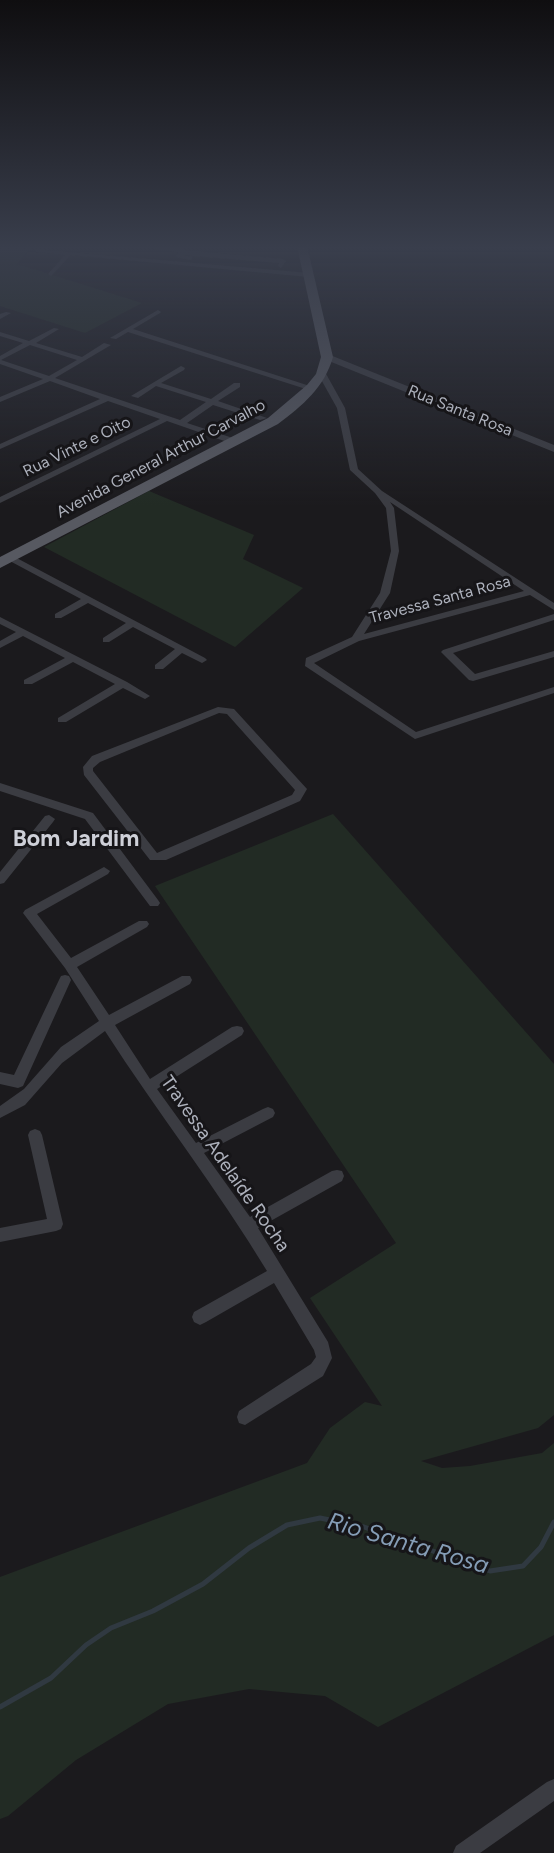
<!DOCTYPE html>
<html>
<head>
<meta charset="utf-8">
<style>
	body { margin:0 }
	canvas { display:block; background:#1b1a1d }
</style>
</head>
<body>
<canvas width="554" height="1853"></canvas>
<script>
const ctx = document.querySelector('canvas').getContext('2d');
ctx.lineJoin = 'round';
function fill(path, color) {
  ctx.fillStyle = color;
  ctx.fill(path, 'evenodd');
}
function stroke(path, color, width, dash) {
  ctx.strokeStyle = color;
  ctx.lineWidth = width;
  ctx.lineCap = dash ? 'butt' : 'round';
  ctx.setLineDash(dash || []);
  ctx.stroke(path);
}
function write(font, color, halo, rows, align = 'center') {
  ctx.font = font + ' Figtree,sans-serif';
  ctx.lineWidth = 6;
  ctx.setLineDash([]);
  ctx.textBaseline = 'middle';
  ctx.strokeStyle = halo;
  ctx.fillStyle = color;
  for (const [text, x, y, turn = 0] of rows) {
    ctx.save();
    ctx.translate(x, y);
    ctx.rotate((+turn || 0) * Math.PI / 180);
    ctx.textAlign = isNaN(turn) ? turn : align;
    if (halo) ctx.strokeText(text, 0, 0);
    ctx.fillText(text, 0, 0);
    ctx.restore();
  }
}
fill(new Path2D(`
	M 0,246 L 33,246 L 17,264 L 142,303 L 85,333 L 0,306 Z
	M 149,491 L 254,535 L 243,559 L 303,588 L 235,647 L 44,547 Z
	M 333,814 L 554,1064 L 554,1415 L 538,1428 L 421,1461 L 442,1468 L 470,1466 L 542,1453 L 554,1443 L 554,1635 L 378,1727 L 325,1696 L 249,1689 L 168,1704 L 76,1760 L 8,1816 L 0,1819 L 0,1577 L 307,1463 L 330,1428 L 365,1402 L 382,1406 L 310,1298 L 396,1243 L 155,886 Z`), '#222b24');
stroke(new Path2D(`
	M 0,1707 L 51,1678 L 86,1645 L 111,1628 L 153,1611 L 203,1584 L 249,1548 L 287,1525 L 320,1518 L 364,1527 L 490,1571 L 523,1566 L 541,1547 L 554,1522`), '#303941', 5);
fill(new Path2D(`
	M 133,246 L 182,248 L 185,250 L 283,259 L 286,261 L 281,268 L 278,266 L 279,263 L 182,255 L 193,257 L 191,260 L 176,257 L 178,252 Z
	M 34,249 L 309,273 L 312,275 L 309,277 L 71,255 L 51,276 L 48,274 L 65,255 L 36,252 Z
	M 158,310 L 161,312 L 160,313 L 133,329 L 316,388 L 309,390 L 128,332 L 116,339 L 110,338 Z
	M 6,312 L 11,313 L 0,319 L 0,314 Z
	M 54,328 L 59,329 L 36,343 L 82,357 L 104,343 L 111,345 L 55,378 L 180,420 L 206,402 L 156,386 L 138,398 L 131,396 L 181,366 L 185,368 L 184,370 L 161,383 L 211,399 L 234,383 L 240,383 L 240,387 L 218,401 L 267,418 L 260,420 L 213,405 L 187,423 L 239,440 L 239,444 L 233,444 L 167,421 L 0,503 L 0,497 L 160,419 L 108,401 L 0,449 L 0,444 L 100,399 L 50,381 L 0,402 L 0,397 L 43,379 L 0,364 L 0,356 L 23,343 L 0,336 L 0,332 L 29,341 ZM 30,345 L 77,360 L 49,376 L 1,360 Z
	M 319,372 L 325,372 L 345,408 L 358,469 L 382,491 L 554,603 L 554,610 L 530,595 L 359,641 L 314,663 L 416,732 L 554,687 L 554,693 L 415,739 L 305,666 L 306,658 L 352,637 L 380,593 L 391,551 L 386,508 L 375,493 L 350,470 L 337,408 L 318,374 ZM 390,502 L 524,591 L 364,634 L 390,593 L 399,551 L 394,508 Z
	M 11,555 L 205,658 L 207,660 L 202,663 L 182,653 L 163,669 L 155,669 L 155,665 L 175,649 L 133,627 L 109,642 L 103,642 L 103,638 L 126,623 L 88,603 L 61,618 L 55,618 L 55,614 L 81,599 L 8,560 L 8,556 Z
	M 554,614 L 554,620 L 453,653 L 475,674 L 554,651 L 554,657 L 473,681 L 469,680 L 441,652 L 443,650 Z
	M 0,617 L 127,682 L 150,696 L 145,699 L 123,688 L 66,722 L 58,722 L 58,718 L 115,684 L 73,662 L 32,684 L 24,684 L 24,680 L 65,658 L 23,636 L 0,648 L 0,641 L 16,632 L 0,624 Z
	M 218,707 L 234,709 L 307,789 L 300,801 L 166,860 L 150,860 L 84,775 L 83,767 L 92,756 ZM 219,713 L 227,714 L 295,790 L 292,795 L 157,853 L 93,771 L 93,768 L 100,762 Z
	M 0,783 L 93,813 L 158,900 L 160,903 L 158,906 L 150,906 L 85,819 L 0,791 Z
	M 49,815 L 55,819 L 53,822 L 4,883 L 0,884 L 0,872 L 45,816 Z
	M 104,867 L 110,871 L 108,874 L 37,914 L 71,958 L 139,921 L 147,921 L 149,924 L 147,927 L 77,967 L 109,1015 L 182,976 L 190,976 L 192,980 L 190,984 L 115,1025 L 150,1079 L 232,1027 L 237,1026 L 242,1027 L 244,1031 L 242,1035 L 157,1089 L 196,1143 L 263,1109 L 268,1107 L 273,1109 L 275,1113 L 273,1117 L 204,1153 L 250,1217 L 332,1171 L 337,1170 L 342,1171 L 344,1176 L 342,1181 L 258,1228 L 328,1342 L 332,1358 L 323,1376 L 245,1425 L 239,1423 L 237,1417 L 239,1411 L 311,1364 L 316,1357 L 314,1350 L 274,1283 L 206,1322 L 200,1325 L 194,1322 L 192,1317 L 194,1312 L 267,1271 C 217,1188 157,1112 105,1031 L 62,1063 L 25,1105 L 0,1118 L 0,1106 L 24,1089 L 61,1047 L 99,1021 L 65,968 L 23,913 L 25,910 Z
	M 65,975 L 69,976 L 71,980 L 23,1086 L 18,1088 L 0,1084 L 0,1072 L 14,1075 L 59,980 L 61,976 Z
	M 35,1129 L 40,1131 L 42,1135 L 63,1224 L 61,1229 L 56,1231 L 0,1242 L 0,1228 L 47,1219 L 28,1135 L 30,1131 Z
	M 554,1779 L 554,1801 L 480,1853 L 453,1853 L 456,1846 L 547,1782 Z`), '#3b3c42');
fill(new Path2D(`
	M 324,355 L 330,355 L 554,445 L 554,452 L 324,359 Z`), '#3b3c42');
fill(new Path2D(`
	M 297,246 L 307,246 L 333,357 C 324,388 303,405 278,424 L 0,568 L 0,557 L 268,418 L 307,385 L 316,374 L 321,357 Z`), '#575961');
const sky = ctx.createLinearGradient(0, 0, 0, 506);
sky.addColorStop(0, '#0f0e10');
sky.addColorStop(0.49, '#393e4c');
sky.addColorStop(1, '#393e4c00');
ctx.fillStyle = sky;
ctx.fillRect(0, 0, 554, 506);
write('16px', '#adb1bc', '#161518', [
	["Rua Santa Rosa",460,411,22],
	["Rua Vinte e Oito",77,447,-26],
	["Avenida General Arthur Carvalho",161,459,-28],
	["Travessa Santa Rosa",440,600,-15]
]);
write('19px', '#adb1bc', '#161518', [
	["Travessa Adelaíde Rocha",225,1164,55]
]);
write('bold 23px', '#ced0d8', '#161518', [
	["Bom Jardim",76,839]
]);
write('italic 24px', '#859db6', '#161518', [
	["Rio Santa Rosa",408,1544,16]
]);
</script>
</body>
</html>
